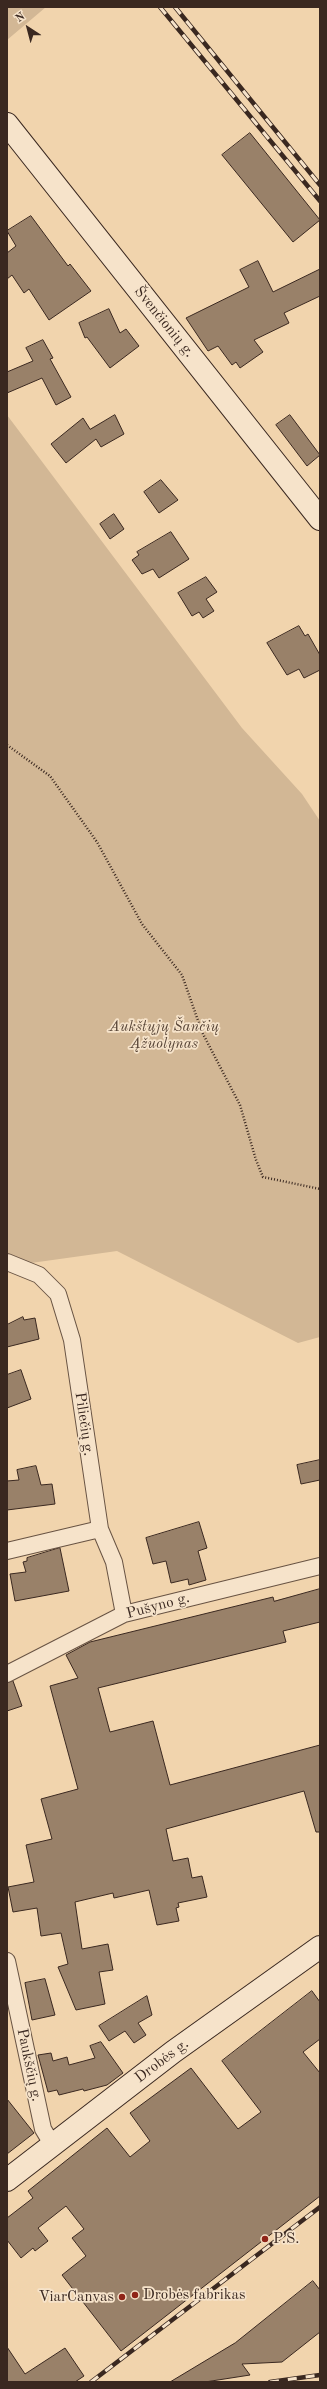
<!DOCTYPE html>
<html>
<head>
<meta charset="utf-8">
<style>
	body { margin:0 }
	#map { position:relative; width:327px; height:2389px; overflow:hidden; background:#f1d4ad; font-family:"Old Standard TT",serif }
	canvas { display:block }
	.frame { position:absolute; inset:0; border:8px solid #3a2820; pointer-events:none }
	.north { position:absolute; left:8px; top:8px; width:40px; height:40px; -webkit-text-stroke:3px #f6e3ca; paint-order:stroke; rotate:324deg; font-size:11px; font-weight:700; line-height:16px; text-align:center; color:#3a2820 }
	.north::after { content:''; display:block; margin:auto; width:14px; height:18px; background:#3a2820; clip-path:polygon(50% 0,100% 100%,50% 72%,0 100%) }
</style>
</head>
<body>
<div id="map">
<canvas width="327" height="2389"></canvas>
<div class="frame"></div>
<div class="north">N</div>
</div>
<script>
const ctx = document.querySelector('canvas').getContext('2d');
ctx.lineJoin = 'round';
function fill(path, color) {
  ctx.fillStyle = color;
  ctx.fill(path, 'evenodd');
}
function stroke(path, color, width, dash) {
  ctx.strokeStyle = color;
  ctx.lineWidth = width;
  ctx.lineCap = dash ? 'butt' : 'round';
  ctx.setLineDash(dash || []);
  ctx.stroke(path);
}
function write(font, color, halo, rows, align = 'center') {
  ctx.font = font + ' "Old Standard TT",serif';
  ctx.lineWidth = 3.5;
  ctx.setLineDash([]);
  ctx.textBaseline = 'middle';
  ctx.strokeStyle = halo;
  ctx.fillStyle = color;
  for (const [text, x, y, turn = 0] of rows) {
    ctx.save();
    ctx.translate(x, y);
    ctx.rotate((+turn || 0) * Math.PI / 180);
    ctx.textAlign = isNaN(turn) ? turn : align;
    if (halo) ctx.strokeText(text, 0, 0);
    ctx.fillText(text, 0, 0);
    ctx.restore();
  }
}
fill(new Path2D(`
	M 7,7 L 46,7 L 7,40 Z
	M 7,415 L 242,728 L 302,794 L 320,821 L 320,1337 L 298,1343 L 117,1251 L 31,1263 L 7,1253 Z`), '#d2b795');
const building = new Path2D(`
	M 250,133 L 320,220 L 293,242 L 222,155 Z
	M 31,216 L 68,266 L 70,264 L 91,291 L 49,320 L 29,289 L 24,293 L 12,275 L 7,279 L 7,253 L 16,246 L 7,231 Z
	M 258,261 L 273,292 L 320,269 L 320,296 L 284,313 L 289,323 L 254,340 L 263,352 L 240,368 L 236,362 L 232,365 L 218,346 L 208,351 L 186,318 L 249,287 L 240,270 Z
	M 109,309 L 120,333 L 126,329 L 139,346 L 110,368 L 87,337 L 85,338 L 79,323 Z
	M 43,340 L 53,358 L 50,359 L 71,397 L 56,405 L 42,378 L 7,393 L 7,372 L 33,361 L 26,348 Z
	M 115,415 L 124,434 L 101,447 L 96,439 L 66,463 L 51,444 L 83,418 L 90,429 Z
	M 290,415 L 320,455 L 307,466 L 276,425 Z
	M 161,480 L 178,500 L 159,513 L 144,492 Z
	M 114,514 L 124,529 L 110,539 L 100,524 Z
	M 171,532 L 189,559 L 159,578 L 153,569 L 142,574 L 132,560 L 139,555 L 137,552 Z
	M 206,577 L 217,592 L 206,599 L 214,611 L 203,618 L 199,612 L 192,616 L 178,593 Z
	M 299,626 L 305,636 L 308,634 L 320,655 L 320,670 L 304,678 L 299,669 L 287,675 L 267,643 Z
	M 23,1317 L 24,1320 L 35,1318 L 39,1339 L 7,1347 L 7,1325 Z
	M 21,1370 L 31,1399 L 7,1408 L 7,1375 Z
	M 320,1460 L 320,1480 L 301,1484 L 297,1465 Z
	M 36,1466 L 41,1485 L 52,1484 L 55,1504 L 7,1510 L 7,1481 L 19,1480 L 17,1470 Z
	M 199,1522 L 207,1548 L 198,1551 L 206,1580 L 189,1585 L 188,1579 L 171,1583 L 166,1561 L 153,1564 L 146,1538 Z
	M 60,1548 L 69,1591 L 15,1601 L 10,1574 L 26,1572 L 23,1562 L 27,1561 L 27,1558 Z
	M 320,1589 L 320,1622 L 283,1631 L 286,1642 L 98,1688 L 110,1732 L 153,1721 L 170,1785 L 320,1745 L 320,1832 L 316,1832 L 304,1791 L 166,1829 L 173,1861 L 188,1858 L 192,1878 L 202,1876 L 207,1897 L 178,1903 L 179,1907 L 176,1908 L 179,1921 L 157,1925 L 149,1890 L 114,1898 L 113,1893 L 75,1902 L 82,1949 L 108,1944 L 113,1970 L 99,1972 L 105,2004 L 76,2010 L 58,1967 L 68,1964 L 61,1933 L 41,1936 L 37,1908 L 13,1912 L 8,1887 L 34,1882 L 26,1845 L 52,1839 L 41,1799 L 78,1789 L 50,1686 L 78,1678 L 66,1655 L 90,1642 L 273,1597 L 274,1601 Z
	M 13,1681 L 22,1706 L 7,1711 L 7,1683 Z
	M 45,1979 L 55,2015 L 32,2020 L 25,1983 Z
	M 312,1991 L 320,2002 L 320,2039 L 303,2052 L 320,2073 L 320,2196 L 121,2351 L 62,2275 L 86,2256 L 72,2238 L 84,2229 L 66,2206 L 38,2228 L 48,2241 L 35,2251 L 33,2248 L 21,2258 L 7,2240 L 7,2218 L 33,2198 L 28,2191 L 107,2128 L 130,2157 L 150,2141 L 130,2113 L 191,2068 L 238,2129 L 261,2112 L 222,2061 Z
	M 147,1996 L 152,2015 L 138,2023 L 146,2035 L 134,2043 L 125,2031 L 109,2041 L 99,2026 Z
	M 101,2042 L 123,2073 L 107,2085 L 84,2091 L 83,2089 L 59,2095 L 57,2090 L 48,2092 L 38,2055 L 51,2053 L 53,2061 L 67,2057 L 69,2065 L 95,2058 L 90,2046 Z
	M 7,2099 L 34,2133 L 7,2154 Z
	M 313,2281 L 320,2290 L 320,2332 L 282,2362 L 242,2364 L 250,2375 L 205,2382 L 170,2382 L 235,2343 Z
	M 7,2347 L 25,2374 L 65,2348 L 84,2376 L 75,2382 L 7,2382 Z`);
fill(building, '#998169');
stroke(building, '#3a2820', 1);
const street = new Path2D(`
	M 7,1262 L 39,1275 L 58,1294 L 72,1340 L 100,1529 L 114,1562 L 124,1614
	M 7,1551 L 100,1529
	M 7,1674 L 124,1614 L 320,1566
	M 7,1961 L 43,2129 L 52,2144`);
const secondary = new Path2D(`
	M 7,124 L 320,519
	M 7,2180 L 173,2052 L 320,1947`);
stroke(street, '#685343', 18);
stroke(secondary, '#3a2820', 24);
stroke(new Path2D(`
	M 7,745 L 50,776 L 97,842 L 142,924 L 182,975 L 202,1032 L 240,1105 L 256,1160 L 263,1177 L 320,1189`), '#3a2820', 2.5, [1, 2]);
stroke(street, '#f6e3ca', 16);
stroke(secondary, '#f6e3ca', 22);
const rail = new Path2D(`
	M 160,7 L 320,201
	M 175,7 L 320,185
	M 91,2382 L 320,2207
	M 270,2382 L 320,2375`);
stroke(rail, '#3a2820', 4.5);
stroke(rail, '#f6e3ca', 3, [9]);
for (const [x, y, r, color] of [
	[265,2239,4,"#8f2418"],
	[135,2295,4,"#8f2418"],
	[122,2297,4,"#8f2418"]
]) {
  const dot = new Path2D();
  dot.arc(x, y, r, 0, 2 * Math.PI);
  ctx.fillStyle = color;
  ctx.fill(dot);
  stroke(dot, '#f6e3ca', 1.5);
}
write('15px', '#3a2820', '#f6e3ca', [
	["Švenčionių g.",164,322,51],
	["Piliečių g.",84,1424,82],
	["Pušyno g.",158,1606,-15],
	["Drobės g.",162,2061,-37],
	["Paukščių g.",29,2065,78]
]);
write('italic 15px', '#584537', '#f6e3ca', [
	["Aukštųjų Šančių",164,1027],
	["Ąžuolynas",164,1044]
]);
write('15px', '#3a2820', '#f6e3ca', [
	["P.S.",273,2239],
	["Drobės fabrikas",143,2295],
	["ViarCanvas",114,2297,"right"]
], 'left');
</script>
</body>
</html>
